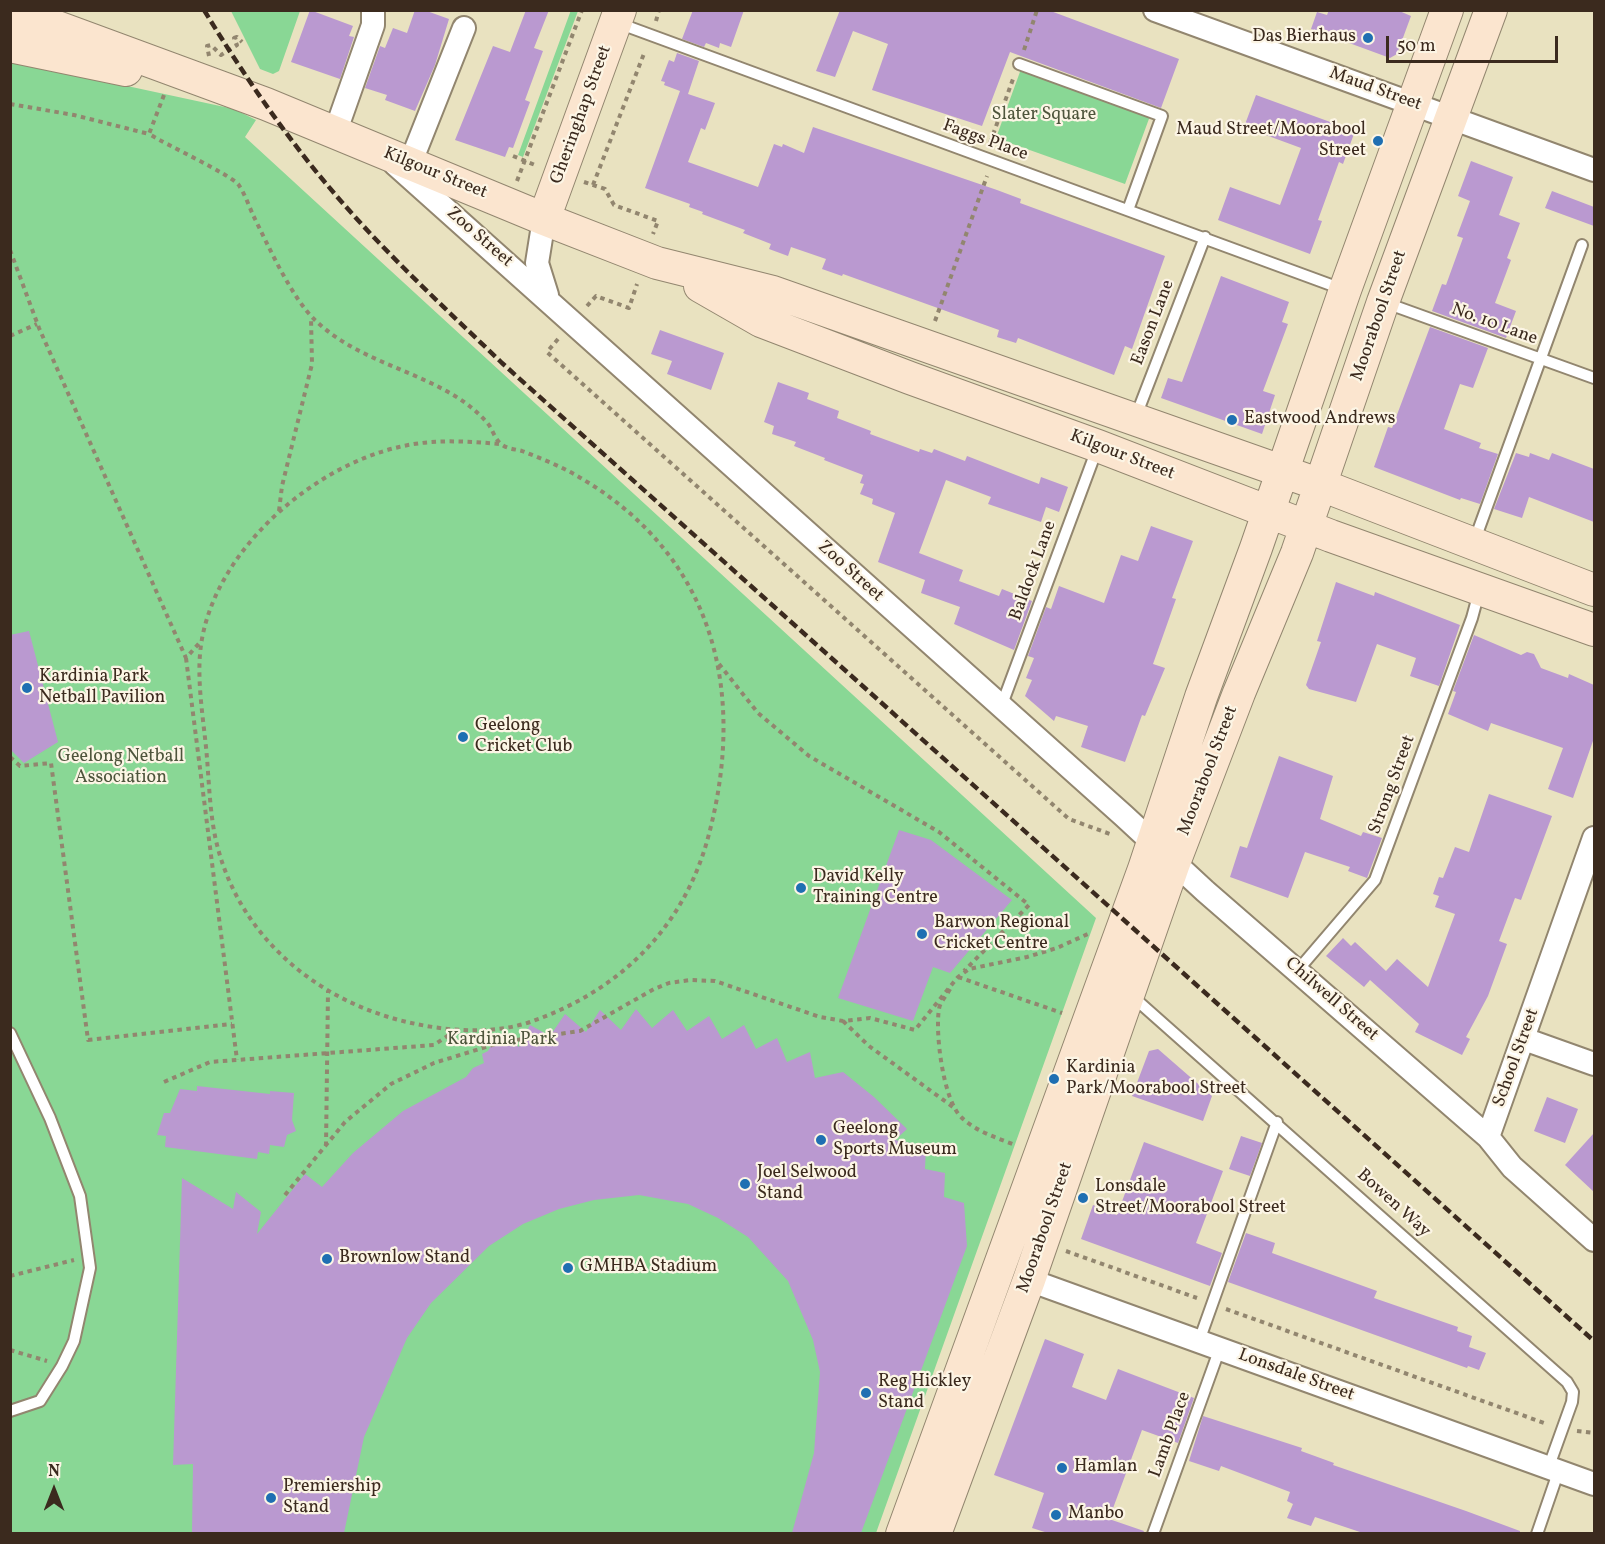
<!DOCTYPE html>
<html>
<head>
<meta charset="utf-8">
<style>
	body { margin:0 }
	#map { position:relative; width:1605px; height:1544px; overflow:hidden; background:#e9e2c0; font-family:Vollkorn,serif }
	canvas { display:block }
	.frame { position:absolute; inset:0; border:12px solid #3b2a1e; pointer-events:none }
	.north { position:absolute; left:24px; top:1460px; width:60px; height:60px; -webkit-text-stroke:4px #fcf5e5; paint-order:stroke; rotate:0deg; font-size:16px; font-weight:700; line-height:24px; text-align:center; color:#3b2a1e }
	.north::after { content:''; display:block; margin:auto; width:21px; height:27px; background:#3b2a1e; clip-path:polygon(50% 0,100% 100%,50% 72%,0 100%) }
	.scale { position:absolute; left:1386px; top:36px; width:172px; height:27px; box-sizing:border-box; border:3px solid #3b2a1e; border-top:0; padding-left:8px; font-size:18px; line-height:21px; white-space:nowrap; color:#3b2a1e; -webkit-text-stroke:4px #fcf5e5; paint-order:stroke }
</style>
</head>
<body>
<div id="map">
<canvas width="1605" height="1544"></canvas>
<div class="frame"></div>
<div class="north">N</div>
<div class="scale">50 m</div>
</div>
<script>
const ctx = document.querySelector('canvas').getContext('2d');
ctx.lineJoin = 'round';
function fill(path, color) {
  ctx.fillStyle = color;
  ctx.fill(path, 'evenodd');
}
function stroke(path, color, width, dash) {
  ctx.strokeStyle = color;
  ctx.lineWidth = width;
  ctx.lineCap = dash ? 'butt' : 'round';
  ctx.setLineDash(dash || []);
  ctx.stroke(path);
}
function write(font, color, halo, rows, align = 'center') {
  ctx.font = font + ' Vollkorn,serif';
  ctx.lineWidth = 4.5;
  ctx.setLineDash([]);
  ctx.textBaseline = 'middle';
  ctx.strokeStyle = halo;
  ctx.fillStyle = color;
  for (const [text, x, y, turn = 0] of rows) {
    ctx.save();
    ctx.translate(x, y);
    ctx.rotate((+turn || 0) * Math.PI / 180);
    ctx.textAlign = isNaN(turn) ? turn : align;
    if (halo) ctx.strokeText(text, 0, 0);
    ctx.fillText(text, 0, 0);
    ctx.restore();
  }
}
fill(new Path2D(`
	M 571,10 L 578,11 L 523,157 L 518,155 Z
	M 231,11 L 300,11 L 279,71 L 273,74 L 260,69 Z
	M 11,61 L 234,109 L 256,120 L 245,137 L 1096,918 L 876,1533 L 11,1533 Z
	M 1021,69 L 1150,116 L 1125,184 L 996,138 Z`), '#89d795');
fill(new Path2D(`
	M 310,10 L 353,26 L 349,36 L 354,37 L 340,79 L 291,62 Z
	M 415,10 L 424,10 L 449,19 L 435,65 L 415,111 L 385,100 L 387,95 L 365,88 L 380,46 L 385,48 L 393,28 L 407,33 Z
	M 526,10 L 549,10 L 534,48 L 543,51 L 525,100 L 530,102 L 513,148 L 509,147 L 505,157 L 455,140 L 493,46 L 510,52 Z
	M 693,10 L 744,10 L 731,47 L 720,43 L 719,48 L 706,43 L 704,47 L 682,39 Z
	M 840,10 L 1048,10 L 1179,59 L 1161,108 L 1010,52 L 982,126 L 872,90 L 888,44 L 853,31 L 835,77 L 816,71 Z
	M 1329,10 L 1397,10 L 1411,16 L 1397,54 L 1390,58 L 1311,29 L 1317,12 L 1327,15 Z
	M 677,53 L 699,61 L 688,94 L 715,103 L 705,130 L 701,128 L 688,162 L 758,187 L 774,144 L 782,147 L 783,144 L 804,153 L 813,127 L 997,190 L 1021,199 L 1020,203 L 1165,256 L 1132,349 L 1125,346 L 1114,375 L 1018,338 L 1016,343 L 997,337 L 999,330 L 843,274 L 842,276 L 822,269 L 826,259 L 791,247 L 788,256 L 769,249 L 771,244 L 743,233 L 745,230 L 702,214 L 703,212 L 689,207 L 690,204 L 645,188 L 680,91 L 664,85 L 665,82 L 661,81 L 669,60 L 674,62 Z
	M 1256,95 L 1355,131 L 1343,164 L 1339,162 L 1318,220 L 1322,221 L 1310,254 L 1218,220 L 1230,187 L 1280,205 L 1301,148 L 1244,127 Z
	M 1471,161 L 1513,177 L 1499,215 L 1520,223 L 1507,258 L 1511,260 L 1495,303 L 1516,311 L 1506,338 L 1432,311 L 1442,284 L 1446,285 L 1463,238 L 1457,236 L 1470,201 L 1458,196 Z
	M 1552,191 L 1594,207 L 1594,226 L 1545,208 Z
	M 1221,276 L 1289,302 L 1282,322 L 1288,324 L 1263,391 L 1275,395 L 1262,434 L 1161,398 L 1168,378 L 1182,382 Z
	M 1430,327 L 1488,348 L 1473,388 L 1460,384 L 1444,429 L 1481,443 L 1479,448 L 1498,454 L 1480,504 L 1461,498 L 1460,500 L 1374,467 L 1388,427 L 1392,428 Z
	M 660,330 L 724,353 L 711,390 L 667,374 L 672,361 L 651,354 Z
	M 778,382 L 809,393 L 807,399 L 839,411 L 837,418 L 871,431 L 870,434 L 919,452 L 920,449 L 932,453 L 934,449 L 965,461 L 967,456 L 1039,484 L 1041,477 L 1068,487 L 1059,512 L 1046,507 L 1041,522 L 988,504 L 991,497 L 946,480 L 919,553 L 963,570 L 959,581 L 999,596 L 1002,589 L 1032,601 L 1014,650 L 954,624 L 960,607 L 921,593 L 925,580 L 878,562 L 895,513 L 872,504 L 873,499 L 860,494 L 864,484 L 860,483 L 863,475 L 824,460 L 825,458 L 794,446 L 796,442 L 772,434 L 774,426 L 764,422 Z
	M 1516,453 L 1529,457 L 1530,453 L 1549,460 L 1552,453 L 1594,469 L 1594,522 L 1529,497 L 1522,518 L 1494,509 Z
	M 1151,526 L 1193,541 L 1172,598 L 1176,599 L 1153,664 L 1165,668 L 1145,716 L 1142,715 L 1125,762 L 1081,747 L 1088,726 L 1056,716 L 1054,721 L 1025,696 L 1032,680 L 1026,678 L 1034,658 L 1028,656 L 1046,607 L 1051,609 L 1059,586 L 1104,603 L 1121,555 L 1138,561 Z
	M 1336,582 L 1374,596 L 1375,592 L 1460,625 L 1439,686 L 1410,676 L 1416,658 L 1377,644 L 1356,702 L 1309,689 L 1306,685 L 1321,642 L 1317,641 Z
	M 29,631 L 58,742 L 24,763 L 10,749 L 10,635 Z
	M 1474,635 L 1521,655 L 1527,652 L 1534,654 L 1541,668 L 1568,678 L 1569,674 L 1594,685 L 1594,738 L 1573,798 L 1548,789 L 1563,748 L 1491,723 L 1488,731 L 1448,714 L 1456,692 L 1453,691 Z
	M 1279,756 L 1333,776 L 1320,819 L 1361,836 L 1363,832 L 1382,838 L 1367,878 L 1348,871 L 1350,867 L 1305,852 L 1288,898 L 1230,877 L 1240,846 L 1247,848 Z
	M 1489,794 L 1552,816 L 1521,900 L 1515,898 L 1499,941 L 1507,944 L 1488,996 L 1466,1037 L 1470,1039 L 1462,1055 L 1415,1032 L 1419,1024 L 1370,980 L 1364,987 L 1326,956 L 1343,938 L 1351,946 L 1355,942 L 1386,971 L 1397,959 L 1428,987 L 1455,914 L 1435,907 L 1439,896 L 1433,894 L 1439,877 L 1443,878 L 1455,847 L 1469,852 Z
	M 899,830 L 931,840 L 1012,900 L 950,973 L 933,967 L 913,1021 L 838,998 Z
	M 636,1009 L 652,1028 L 673,1010 L 687,1031 L 709,1016 L 722,1039 L 744,1025 L 756,1049 L 777,1038 L 787,1062 L 810,1052 L 815,1078 L 843,1072 L 874,1097 L 907,1129 L 895,1140 L 926,1146 L 925,1169 L 945,1173 L 944,1197 L 964,1203 L 967,1246 L 861,1533 L 792,1533 L 814,1453 L 820,1372 L 813,1340 L 788,1281 L 748,1237 L 718,1218 L 688,1204 L 639,1195 L 594,1200 L 559,1209 L 523,1224 L 489,1246 L 431,1303 L 407,1338 L 364,1437 L 344,1533 L 192,1533 L 193,1464 L 173,1465 L 182,1178 L 233,1209 L 236,1192 L 261,1212 L 257,1234 L 305,1174 L 322,1187 L 353,1153 L 403,1111 L 466,1077 L 473,1068 L 484,1063 L 482,1054 L 488,1051 L 497,1035 L 519,1047 L 530,1025 L 550,1036 L 565,1014 L 586,1032 L 600,1010 L 621,1030 Z
	M 1158,1049 L 1212,1096 L 1203,1121 L 1132,1096 L 1149,1051 Z
	M 197,1086 L 270,1094 L 270,1091 L 294,1093 L 292,1120 L 296,1131 L 287,1135 L 284,1147 L 270,1145 L 269,1154 L 258,1152 L 257,1159 L 165,1147 L 166,1136 L 157,1135 L 164,1113 L 170,1113 L 180,1089 L 197,1091 Z
	M 1547,1097 L 1578,1109 L 1565,1143 L 1534,1131 Z
	M 1594,1133 L 1594,1192 L 1565,1165 Z
	M 1241,1136 L 1262,1143 L 1250,1176 L 1229,1169 Z
	M 1144,1142 L 1223,1171 L 1196,1243 L 1222,1253 L 1210,1286 L 1081,1239 L 1093,1205 L 1117,1215 Z
	M 1246,1233 L 1275,1243 L 1272,1253 L 1377,1291 L 1374,1298 L 1458,1327 L 1457,1331 L 1472,1336 L 1469,1347 L 1486,1353 L 1479,1370 L 1468,1366 L 1467,1368 L 1228,1282 Z
	M 1045,1339 L 1084,1354 L 1072,1387 L 1106,1400 L 1118,1369 L 1194,1398 L 1178,1443 L 1142,1430 L 1109,1519 L 1144,1531 L 1143,1533 L 1048,1533 L 1032,1528 L 1044,1493 L 994,1475 Z
	M 1203,1416 L 1302,1448 L 1301,1451 L 1334,1463 L 1333,1465 L 1466,1511 L 1520,1531 L 1520,1533 L 1363,1533 L 1315,1517 L 1311,1526 L 1287,1518 L 1293,1504 L 1287,1501 L 1290,1492 L 1221,1466 L 1219,1471 L 1189,1461 Z`), '#ba99d0');
const lane = new Path2D(`
	M 618,23 L 1342,289
	M 1019,64 L 1162,116 L 1128,210
	M 1386,303 L 1594,378
	M 1136,416 L 1205,237
	M 1474,542 L 1582,245
	M 1001,707 L 1097,449
	M 1298,970 L 1375,880 L 1472,618 L 1479,592
	M 1132,996 L 1567,1382 L 1573,1392 L 1572,1402 L 1549,1466
	M 10,1033 L 50,1118 L 80,1196 L 90,1268 L 74,1341 L 62,1366 L 40,1401 L 10,1411
	M 1199,1341 L 1277,1122
	M 1153,1534 L 1220,1348
	M 1537,1534 L 1559,1470`);
const street = new Path2D(`
	M 1155,10 L 1594,170
	M 335,133 L 373,25 L 373,11
	M 395,164 L 1124,816 L 1205,891 L 1488,1137 L 1512,1167 L 1594,1240
	M 410,164 L 464,28
	M 544,219 L 537,263 L 547,295
	M 1524,1039 L 1594,1064
	M 1488,1137 L 1594,838
	M 1029,1280 L 1594,1484`);
const secondary = new Path2D(`
	M 10,15 L 38,20 L 266,104 L 544,219 L 657,263 L 773,292 L 1321,485 L 1594,590
	M 10,46 L 126,70
	M 544,219 L 620,10
	M 700,286 L 761,321 L 910,378 L 1098,446 L 1331,536 L 1594,630
	M 902,1534 L 1144,869 L 1201,697 L 1256,548 L 1345,290 L 1447,10
	M 935,1534 L 1029,1280 L 1174,863 L 1239,693 L 1297,553 L 1383,302 L 1491,10`);
stroke(lane, '#92866f', 14);
stroke(street, '#92866f', 26);
stroke(secondary, '#92866f', 34);
stroke(new Path2D(`
	M 656,21 L 659,10
	M 1024,50 L 1037,10
	M 209,56 L 207,46 L 211,45 L 221,55 L 237,45 L 234,38 L 237,37 L 242,42
	M 164,95 L 149,134 C 167,145 227,173 238,184 C 244,192 249,206 253,215 C 268,245 292,299 316,321 C 356,359 409,368 455,396 C 468,404 479,413 489,425 C 493,431 495,439 501,444 C 507,449 515,449 522,451 C 543,459 565,468 584,480 C 715,559 746,693 709,834 C 685,927 620,991 530,1022 C 491,1035 446,1031 407,1022 C 313,1000 235,932 215,836 C 210,811 209,784 207,758 C 204,721 196,681 201,645 C 214,552 311,467 399,447 C 432,439 466,441 500,444
	M 10,104 L 74,115 L 149,134
	M 990,143 L 1013,79
	M 513,156 L 535,165
	M 517,181 L 582,10
	M 584,182 L 605,189 L 614,205 L 658,221 L 653,234
	M 593,185 L 645,51
	M 10,250 L 39,328 L 186,658 L 202,640
	M 587,306 L 596,296 L 629,308 L 637,284
	M 935,321 L 987,176
	M 10,336 L 37,324
	M 558,339 L 547,352 L 1069,819 L 1110,834
	M 279,511 L 282,486 L 312,364 L 311,318
	M 186,658 L 237,1060
	M 719,664 L 758,713 L 809,756 L 939,832 L 1029,905 L 964,971
	M 10,757 L 20,766 L 51,763 L 88,1040 L 232,1024
	M 958,977 L 1062,1013
	M 950,989 C 947,995 940,1002 939,1009 C 935,1033 943,1099 961,1117 C 975,1131 997,1138 1015,1145
	M 843,1021 L 869,1046 L 953,1107
	M 164,1082 L 210,1062 L 434,1045 L 455,1031
	M 326,1146 L 328,991
	M 285,1195 L 345,1122 L 391,1084 L 434,1063 L 502,1042 L 580,1031 L 654,989 L 669,983 L 690,980 L 715,981 L 820,1017 L 843,1021 L 870,1018 L 915,1030 L 958,977 L 969,969 L 1027,957 L 1057,948 L 1090,933
	M 1066,1251 L 1197,1298
	M 10,1276 L 74,1260
	M 1226,1309 L 1547,1424
	M 10,1350 L 47,1361
	M 1577,1431 L 1594,1433`), '#92866f', 4, [4.5, 4.5]);
stroke(lane, '#fff', 10);
stroke(street, '#fff', 22);
stroke(secondary, '#fbe5cf', 32);
stroke(new Path2D(`
	M 204,10 C 243,74 286,137 334,193 C 386,254 445,308 502,363 L 1594,1341`), '#3b2a1e', 4.5, [9, 4.5]);
for (const [x, y, r, color] of [
	[1368,38,6,"#1f6fb2"],
	[1378,141,6,"#1f6fb2"],
	[1232,420,6,"#1f6fb2"],
	[27,688,6,"#1f6fb2"],
	[463,737,6,"#1f6fb2"],
	[801,888,6,"#1f6fb2"],
	[922,934,6,"#1f6fb2"],
	[1054,1079,6,"#1f6fb2"],
	[821,1140,6,"#1f6fb2"],
	[745,1184,6,"#1f6fb2"],
	[1083,1198,6,"#1f6fb2"],
	[327,1259,6,"#1f6fb2"],
	[568,1268,6,"#1f6fb2"],
	[866,1393,6,"#1f6fb2"],
	[1062,1468,6,"#1f6fb2"],
	[271,1498,6,"#1f6fb2"],
	[1056,1515,6,"#1f6fb2"]
]) {
  const dot = new Path2D();
  dot.arc(x, y, r, 0, 2 * Math.PI);
  ctx.fillStyle = color;
  ctx.fill(dot);
  stroke(dot, '#fcf5e5', 2);
}
write('18px', '#3b2a1e', '#fcf5e5', [
	["Das Bierhaus",1356,38,"right"],
	["Maud Street/Moorabool",1366,131,"right"],
	["Street",1366,152,"right"],
	["Eastwood Andrews",1244,420],
	["Kardinia Park",39,678],
	["Netball Pavilion",39,699],
	["Geelong",475,727],
	["Cricket Club",475,748],
	["David Kelly",813,878],
	["Training Centre",813,899],
	["Barwon Regional",934,924],
	["Cricket Centre",934,945],
	["Kardinia",1066,1069],
	["Park/Moorabool Street",1066,1090],
	["Geelong",833,1130],
	["Sports Museum",833,1151],
	["Joel Selwood",757,1174],
	["Stand",757,1195],
	["Lonsdale",1095,1188],
	["Street/Moorabool Street",1095,1209],
	["Brownlow Stand",339,1259],
	["GMHBA Stadium",580,1268],
	["Reg Hickley",878,1383],
	["Stand",878,1404],
	["Hamlan",1074,1468],
	["Premiership",283,1488],
	["Stand",283,1509],
	["Manbo",1068,1515]
], 'left');
write('18px', '#3b2a1e', '#fcf5e5', [
	["Maud Street",1375,90,20],
	["Gheringhap Street",582,115,-70],
	["Faggs Place",985,141,20],
	["Kilgour Street",435,174,22],
	["Zoo Street",479,238,41],
	["Moorabool Street",1380,316,-71],
	["Eason Lane",1154,323,-69],
	["No. 10 Lane",1494,325,20],
	["Kilgour Street",1122,456,21],
	["Baldock Lane",1034,571,-70],
	["Zoo Street",850,572,42],
	["Moorabool Street",1209,771,-69],
	["Strong Street",1393,785,-70],
	["Chilwell Street",1331,1000,41],
	["School Street",1517,1058,-70],
	["Bowen Way",1393,1204,42],
	["Moorabool Street",1046,1228,-71],
	["Lonsdale Street",1296,1376,20],
	["Lamb Place",1171,1435,-70]
]);
write('18px', '#4e553c', '#fcf5e5', [
	["Slater Square",1044,116],
	["Geelong Netball",121,758],
	["Association",121,779],
	["Kardinia Park",502,1041]
]);
</script>
</body>
</html>
